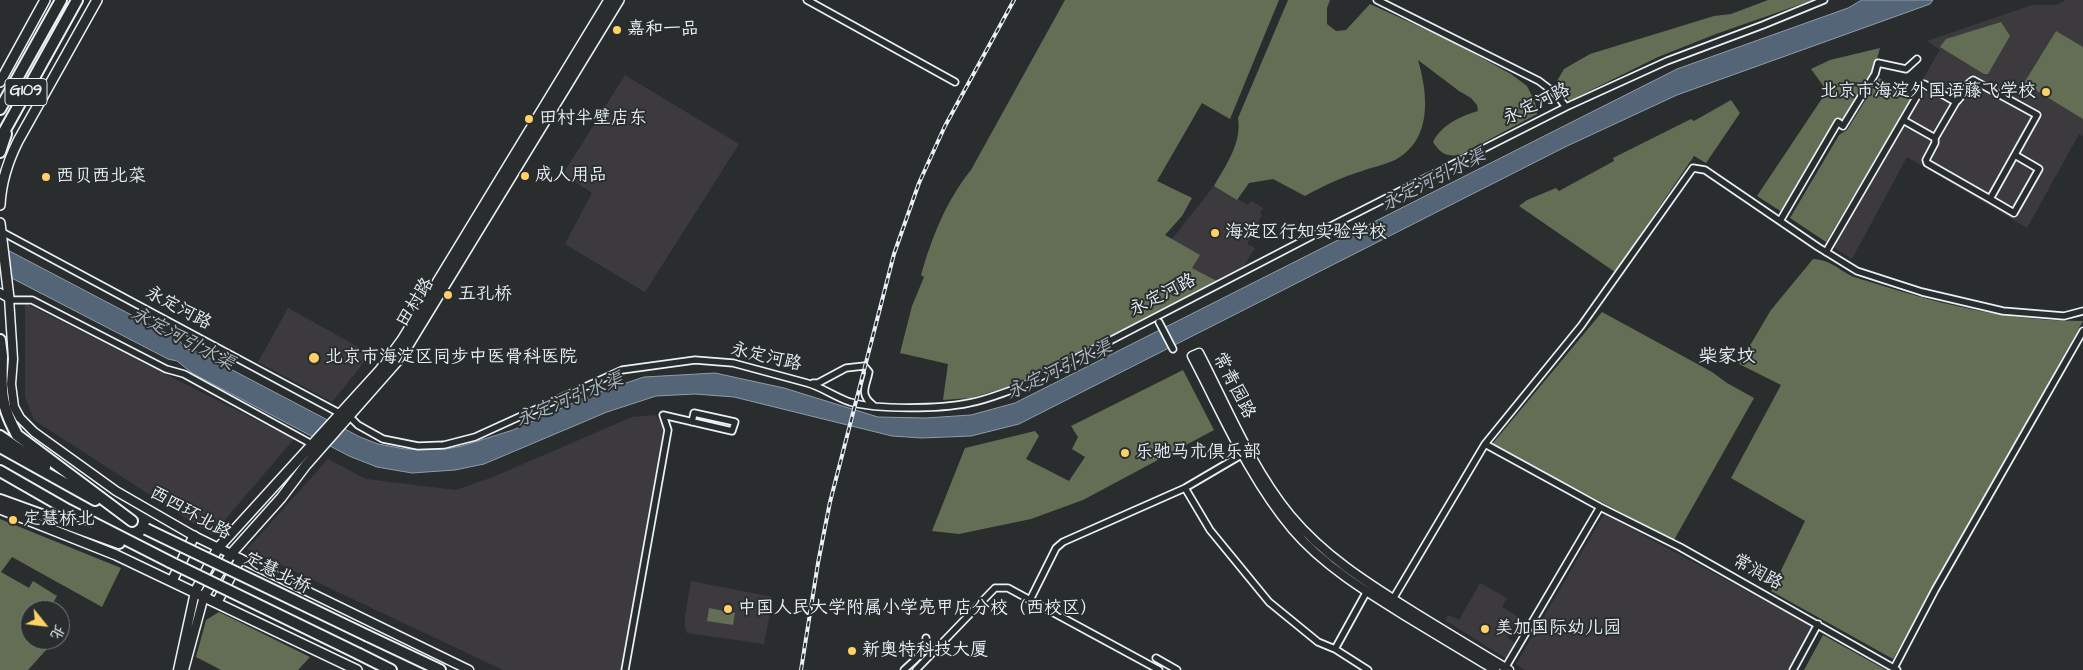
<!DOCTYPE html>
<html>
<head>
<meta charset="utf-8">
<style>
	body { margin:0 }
	#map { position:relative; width:2083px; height:670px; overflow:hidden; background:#2a2d2e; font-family:"Architects Daughter","LXGW WenKai TC",sans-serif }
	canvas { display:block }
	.north { position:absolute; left:20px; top:600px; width:50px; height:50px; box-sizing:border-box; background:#2a2d2e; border:1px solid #767b7f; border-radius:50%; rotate:119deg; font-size:14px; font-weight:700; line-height:20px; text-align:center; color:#e8f1f8 }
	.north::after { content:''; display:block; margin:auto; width:18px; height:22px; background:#ffd166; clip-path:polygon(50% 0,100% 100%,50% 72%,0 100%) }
</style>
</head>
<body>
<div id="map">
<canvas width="2083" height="670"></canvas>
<div class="north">北</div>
</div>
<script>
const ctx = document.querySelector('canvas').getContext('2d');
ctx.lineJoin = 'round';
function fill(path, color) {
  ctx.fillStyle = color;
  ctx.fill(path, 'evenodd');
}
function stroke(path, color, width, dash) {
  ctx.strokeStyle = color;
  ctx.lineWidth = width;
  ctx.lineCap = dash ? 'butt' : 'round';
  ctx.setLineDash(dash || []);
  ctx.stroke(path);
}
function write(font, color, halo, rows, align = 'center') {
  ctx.font = font + ' "Architects Daughter","LXGW WenKai TC",sans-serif';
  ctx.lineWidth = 4;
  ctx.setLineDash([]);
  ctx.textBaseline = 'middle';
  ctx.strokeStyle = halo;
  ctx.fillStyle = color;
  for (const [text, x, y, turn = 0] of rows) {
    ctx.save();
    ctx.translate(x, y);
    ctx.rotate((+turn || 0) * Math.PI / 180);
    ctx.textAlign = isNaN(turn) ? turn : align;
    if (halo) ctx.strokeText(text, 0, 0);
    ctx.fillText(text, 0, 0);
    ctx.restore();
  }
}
fill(new Path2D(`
	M 2066,0 L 2083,0 L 2083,136 L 2079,134 L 2027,228 L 1907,157 L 1852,259 L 1826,242 L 1940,50 L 1927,41 L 2032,5 L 2056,5 Z
	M 625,75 L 739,144 L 645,292 L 565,244 L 592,193 L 563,174 Z
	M 1214,186 L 1248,205 L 1251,201 L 1263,208 L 1260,213 L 1262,215 L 1247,244 L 1255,248 L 1240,272 L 1219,282 L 1192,268 L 1172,239 Z
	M 25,303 L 294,439 L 212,535 L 34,420 L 25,397 Z
	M 288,308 L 371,354 L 332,402 L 258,362 Z
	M 655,415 L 665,427 L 621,670 L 503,670 L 247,549 L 328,459 L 366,479 L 456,490 L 493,477 L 632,417 Z
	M 1604,514 L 1812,626 L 1788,670 L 1525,670 L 1516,664 Z
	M 691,581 L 773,597 L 764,644 L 687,633 L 685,626 L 685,616 Z
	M 1480,583 L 1507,598 L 1502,607 L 1518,617 L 1507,637 L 1516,644 L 1507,659 L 1445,620 L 1448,615 L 1459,620 Z`), '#3d3a3e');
fill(new Path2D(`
	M 1065,0 L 1279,0 L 1230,119 L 1202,103 L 1157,181 L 1192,198 L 1182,216 L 1165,235 L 1200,255 L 1192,268 L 1219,282 L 1018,384 L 971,398 L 943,400 L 948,364 L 900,353 L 912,306 L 924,277 L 921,275 C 932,237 946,201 971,170 Z
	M 1288,0 L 1330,0 L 1327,8 L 1327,24 L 1336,31 L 1346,30 L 1370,4 L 1451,41 L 1511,74 L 1527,86 L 1535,102 L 1537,114 L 1460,155 C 1446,157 1440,153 1433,142 C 1441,125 1461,116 1478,111 L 1477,105 L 1471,98 L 1459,91 L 1418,60 C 1428,94 1433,140 1395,160 C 1384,165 1373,167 1362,171 C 1342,177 1323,186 1305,196 L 1273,179 L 1249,183 L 1237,200 L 1214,186 C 1226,165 1242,143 1238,118 Z
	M 1768,0 L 1813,0 L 1716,34 L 1658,57 L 1569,101 L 1557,81 L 1564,69 L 1590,54 L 1714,16 L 1731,14 Z
	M 2001,22 L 2010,36 L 1988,74 L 1984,74 L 1940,47 L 1946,39 Z
	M 2056,31 L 2083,47 L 2083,119 L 2024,83 Z
	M 1880,48 L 1873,74 L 1843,122 L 1837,119 L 1782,212 L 1757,196 L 1827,91 L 1811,69 L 1830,60 Z
	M 1879,78 L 1913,96 L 1826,242 L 1790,218 L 1839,135 L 1847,130 Z
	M 1731,100 L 1740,113 L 1706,163 L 1694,156 L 1615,272 L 1519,206 L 1527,200 L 1556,188 L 1559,191 L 1614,161 L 1613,158 L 1691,119 L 1694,121 Z
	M 1813,259 C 1832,260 1838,270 1854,277 C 1862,280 1872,282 1880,285 C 1946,306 2013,321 2083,321 L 1893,659 L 1771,591 L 1805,521 L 1731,478 L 1781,385 L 1739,364 L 1771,310 Z
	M 1602,312 L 1712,372 L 1727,383 L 1754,398 L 1674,540 L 1494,446 L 1493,443 Z
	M 1183,370 L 1214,430 L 1083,500 L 1031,519 L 959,534 L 932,531 L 965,448 L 1035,431 L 1039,436 L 1026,459 L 1069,481 L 1085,457 L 1072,449 L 1078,437 L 1071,426 Z
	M 0,519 L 121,568 L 102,607 L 12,557 L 1,572 L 29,588 L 33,581 L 57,596 L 49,610 L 30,610 L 30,640 L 55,640 L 28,670 L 0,670 Z
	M 709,608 L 735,613 L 733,625 L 707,621 Z
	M 219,612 L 310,657 L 298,670 L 221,670 L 196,657 L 206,620 Z
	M 1823,635 L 1886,670 L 1804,670 Z`), '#636e55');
const water = new Path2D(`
	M 1862,0 L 1933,0 L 1930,4 L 1677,95 L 1565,147 L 1019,424 L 971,436 L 922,438 L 892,436 L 734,397 L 695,394 L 656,396 L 607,412 L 484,464 L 455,470 L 412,473 L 377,467 L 349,456 L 192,373 L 177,361 L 168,359 L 0,272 L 0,246 L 179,340 L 185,348 L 198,352 L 360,437 L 378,444 L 405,449 L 446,449 L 462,446 L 513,430 L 593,394 L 644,377 L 715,373 L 784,388 L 878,417 L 926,418 L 971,415 L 1015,403 L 1677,69 L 1848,8 Z`);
fill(water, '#536576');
stroke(water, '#8f9daa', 1);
const minor = new Path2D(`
	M 807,0 L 955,82
	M 1377,0 L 1539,81 L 1556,94 L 1566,107
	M 1935,138 L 1935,143 L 1926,160 L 1927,163 L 1990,199 L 2037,115 L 1973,80 C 1964,84 1964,97 1956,102
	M 1990,199 L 2014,213 L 2039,169 L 2015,155
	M 1780,221 L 1838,122 L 1843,126 L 1875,74 L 1878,63 L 1906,69 L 1917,59
	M 0,231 L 341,414
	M 1826,252 L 1924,84 L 1956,102 L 1935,138 L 1903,120
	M 9,300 L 32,300 L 166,369 L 184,374 L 308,442
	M 1159,322 L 1173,349
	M 813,383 L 818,383 L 846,368 L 864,366 L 869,372 C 866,387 859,394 873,405
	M 349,416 L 358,425 L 383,439 L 418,446 L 444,445 L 475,437 L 622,370 L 695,360 L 733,363 L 807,383 C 822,387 835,397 850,402 C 877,410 941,409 969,403 C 987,400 1004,392 1021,387 L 1335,224 L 1566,107 L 1667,61 L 1763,25 L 1824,0
	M 1485,444 L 1600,507 L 1680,547 L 1897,670
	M 1185,488 L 1210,530 L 1269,602 L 1318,642 L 1335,649 L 1368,670
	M 1393,599 L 1485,444 L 1581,326 L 1693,168 L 1705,170 L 1818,247 L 1857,271 L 1922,292 L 2003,311 L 2064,316 L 2083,311
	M 1030,600 L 1056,548 L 1063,542 L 1185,488 L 1243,454
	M 1335,649 L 1367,591
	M 1156,658 L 1177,670
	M 1894,668 L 1935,590 L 2083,331
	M 625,670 L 668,430 L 663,415 L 732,431 L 735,422 L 694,413 L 692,422
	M 904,670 C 912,662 928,651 926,638
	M 916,670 L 995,588 L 1008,588 L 1159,670
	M 1504,670 L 1600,507
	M 1793,670 L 1818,624`);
const tertiary = new Path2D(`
	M 0,293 L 9,298 L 13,359 L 11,384 L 14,407 L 20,418 L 34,432 L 116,491 L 194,536 L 469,670
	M 178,670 L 195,592
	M 184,670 L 204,596
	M 1495,670 C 1465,652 1434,633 1404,615 C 1365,591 1323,565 1293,530 C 1250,479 1223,415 1192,356 L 1199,353 C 1227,407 1251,467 1290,515 C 1325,557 1369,584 1415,613 C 1446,632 1477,651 1509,670`);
const secondary = new Path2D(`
	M 0,82 L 45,0
	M 0,205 C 1,183 8,161 18,141 L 97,0
	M 0,223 L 9,298
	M 0,509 L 116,555 L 357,670
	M 172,581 L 194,536
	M 195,592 L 218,548 L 380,370 L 402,340 L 609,0
	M 204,596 L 231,554 L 281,498 L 306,465 L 401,357 L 619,0
	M 217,602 L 240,559`);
const trunk = new Path2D(`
	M 0,109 L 61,0
	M 0,139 L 77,0
	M 0,152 L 6,134
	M 0,340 L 2,356 L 1,363
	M 2,356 C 1,391 0,404 17,435 L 132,521
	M 0,436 L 45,467
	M 0,447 L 95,500
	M 0,471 L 68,510 L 170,562
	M 0,500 L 119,543
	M 368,636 L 440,670
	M 359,654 L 391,670`);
stroke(minor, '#e8f1f8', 9);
stroke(tertiary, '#e8f1f8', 11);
stroke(secondary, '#e8f1f8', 12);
stroke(trunk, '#e8f1f8', 14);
stroke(minor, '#2a2d2e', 5.5);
stroke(tertiary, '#2a2d2e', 8);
stroke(secondary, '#2a2d2e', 9);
stroke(trunk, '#2a2d2e', 10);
const rail = new Path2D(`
	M 801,670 L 818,563 L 830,502 L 894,254 L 919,183 L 945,126 L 1014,0`);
stroke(rail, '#e8f1f8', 4);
stroke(rail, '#2a2d2e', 2, [5.5]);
const trunkBridge = new Path2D(`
	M 146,529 L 368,636
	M 170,562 L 359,654`);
stroke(trunkBridge, '#e8f1f8', 14, []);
stroke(trunkBridge, '#2a2d2e', 10);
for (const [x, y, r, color] of [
	[617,30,5,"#ffd166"],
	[2046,92,5,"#ffd166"],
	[529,119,5,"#ffd166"],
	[525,176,5,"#ffd166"],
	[46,177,5,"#ffd166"],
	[1215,233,5,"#ffd166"],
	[448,295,5,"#ffd166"],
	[314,358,6,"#ffd166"],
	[1125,453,5,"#ffd166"],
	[13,520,5,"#ffd166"],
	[728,609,5,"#ffd166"],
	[1485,629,5,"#ffd166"],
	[852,651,5,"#ffd166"]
]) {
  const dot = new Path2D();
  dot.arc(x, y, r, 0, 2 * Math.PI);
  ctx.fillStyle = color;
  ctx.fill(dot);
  stroke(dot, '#2a2d2e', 2);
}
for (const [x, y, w] of [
	[26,92,42]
]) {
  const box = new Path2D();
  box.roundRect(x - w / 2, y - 13.5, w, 27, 4);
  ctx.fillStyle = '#2a2d2e';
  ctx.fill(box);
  stroke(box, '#e8f1f8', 1);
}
write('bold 16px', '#e8f1f8', null, [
	["G109",26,92]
]);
write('18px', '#e8f1f8', '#2a2d2e', [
	["嘉和一品",627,30],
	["北京市海淀外国语藤飞学校",2036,92,"right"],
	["田村半壁店东",539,119],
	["成人用品",535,176],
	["西贝西北菜",56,177],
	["海淀区行知实验学校",1225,233],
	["五孔桥",458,295],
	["北京市海淀区同步中医骨科医院",325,358],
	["乐驰马术俱乐部",1135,453],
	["定慧桥北",23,520],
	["中国人民大学附属小学亮甲店分校（西校区）",738,609],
	["美加国际幼儿园",1495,629],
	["新奥特科技大厦",862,651]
], 'left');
write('18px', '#e8f1f8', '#2a2d2e', [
	["永定河路",1537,105,-26],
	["永定河路",1163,296,-27],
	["田村路",416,303,-58],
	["永定河路",178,309,28],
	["永定河路",766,358,13],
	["常青园路",1233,386,63],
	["西四环北路",190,514,29],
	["常润路",1757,573,29],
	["定慧北桥",277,574,26]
]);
write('italic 19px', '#acb9c4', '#2a2d2e', [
	["永定河引水渠",1434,181,-27],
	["永定河引水渠",182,340,28],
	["永定河引水渠",1060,371,-25],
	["永定河引水渠",570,401,-22]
]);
write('19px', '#e8f1f8', '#2a2d2e', [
	["柴家坟",1727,358]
]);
</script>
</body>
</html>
